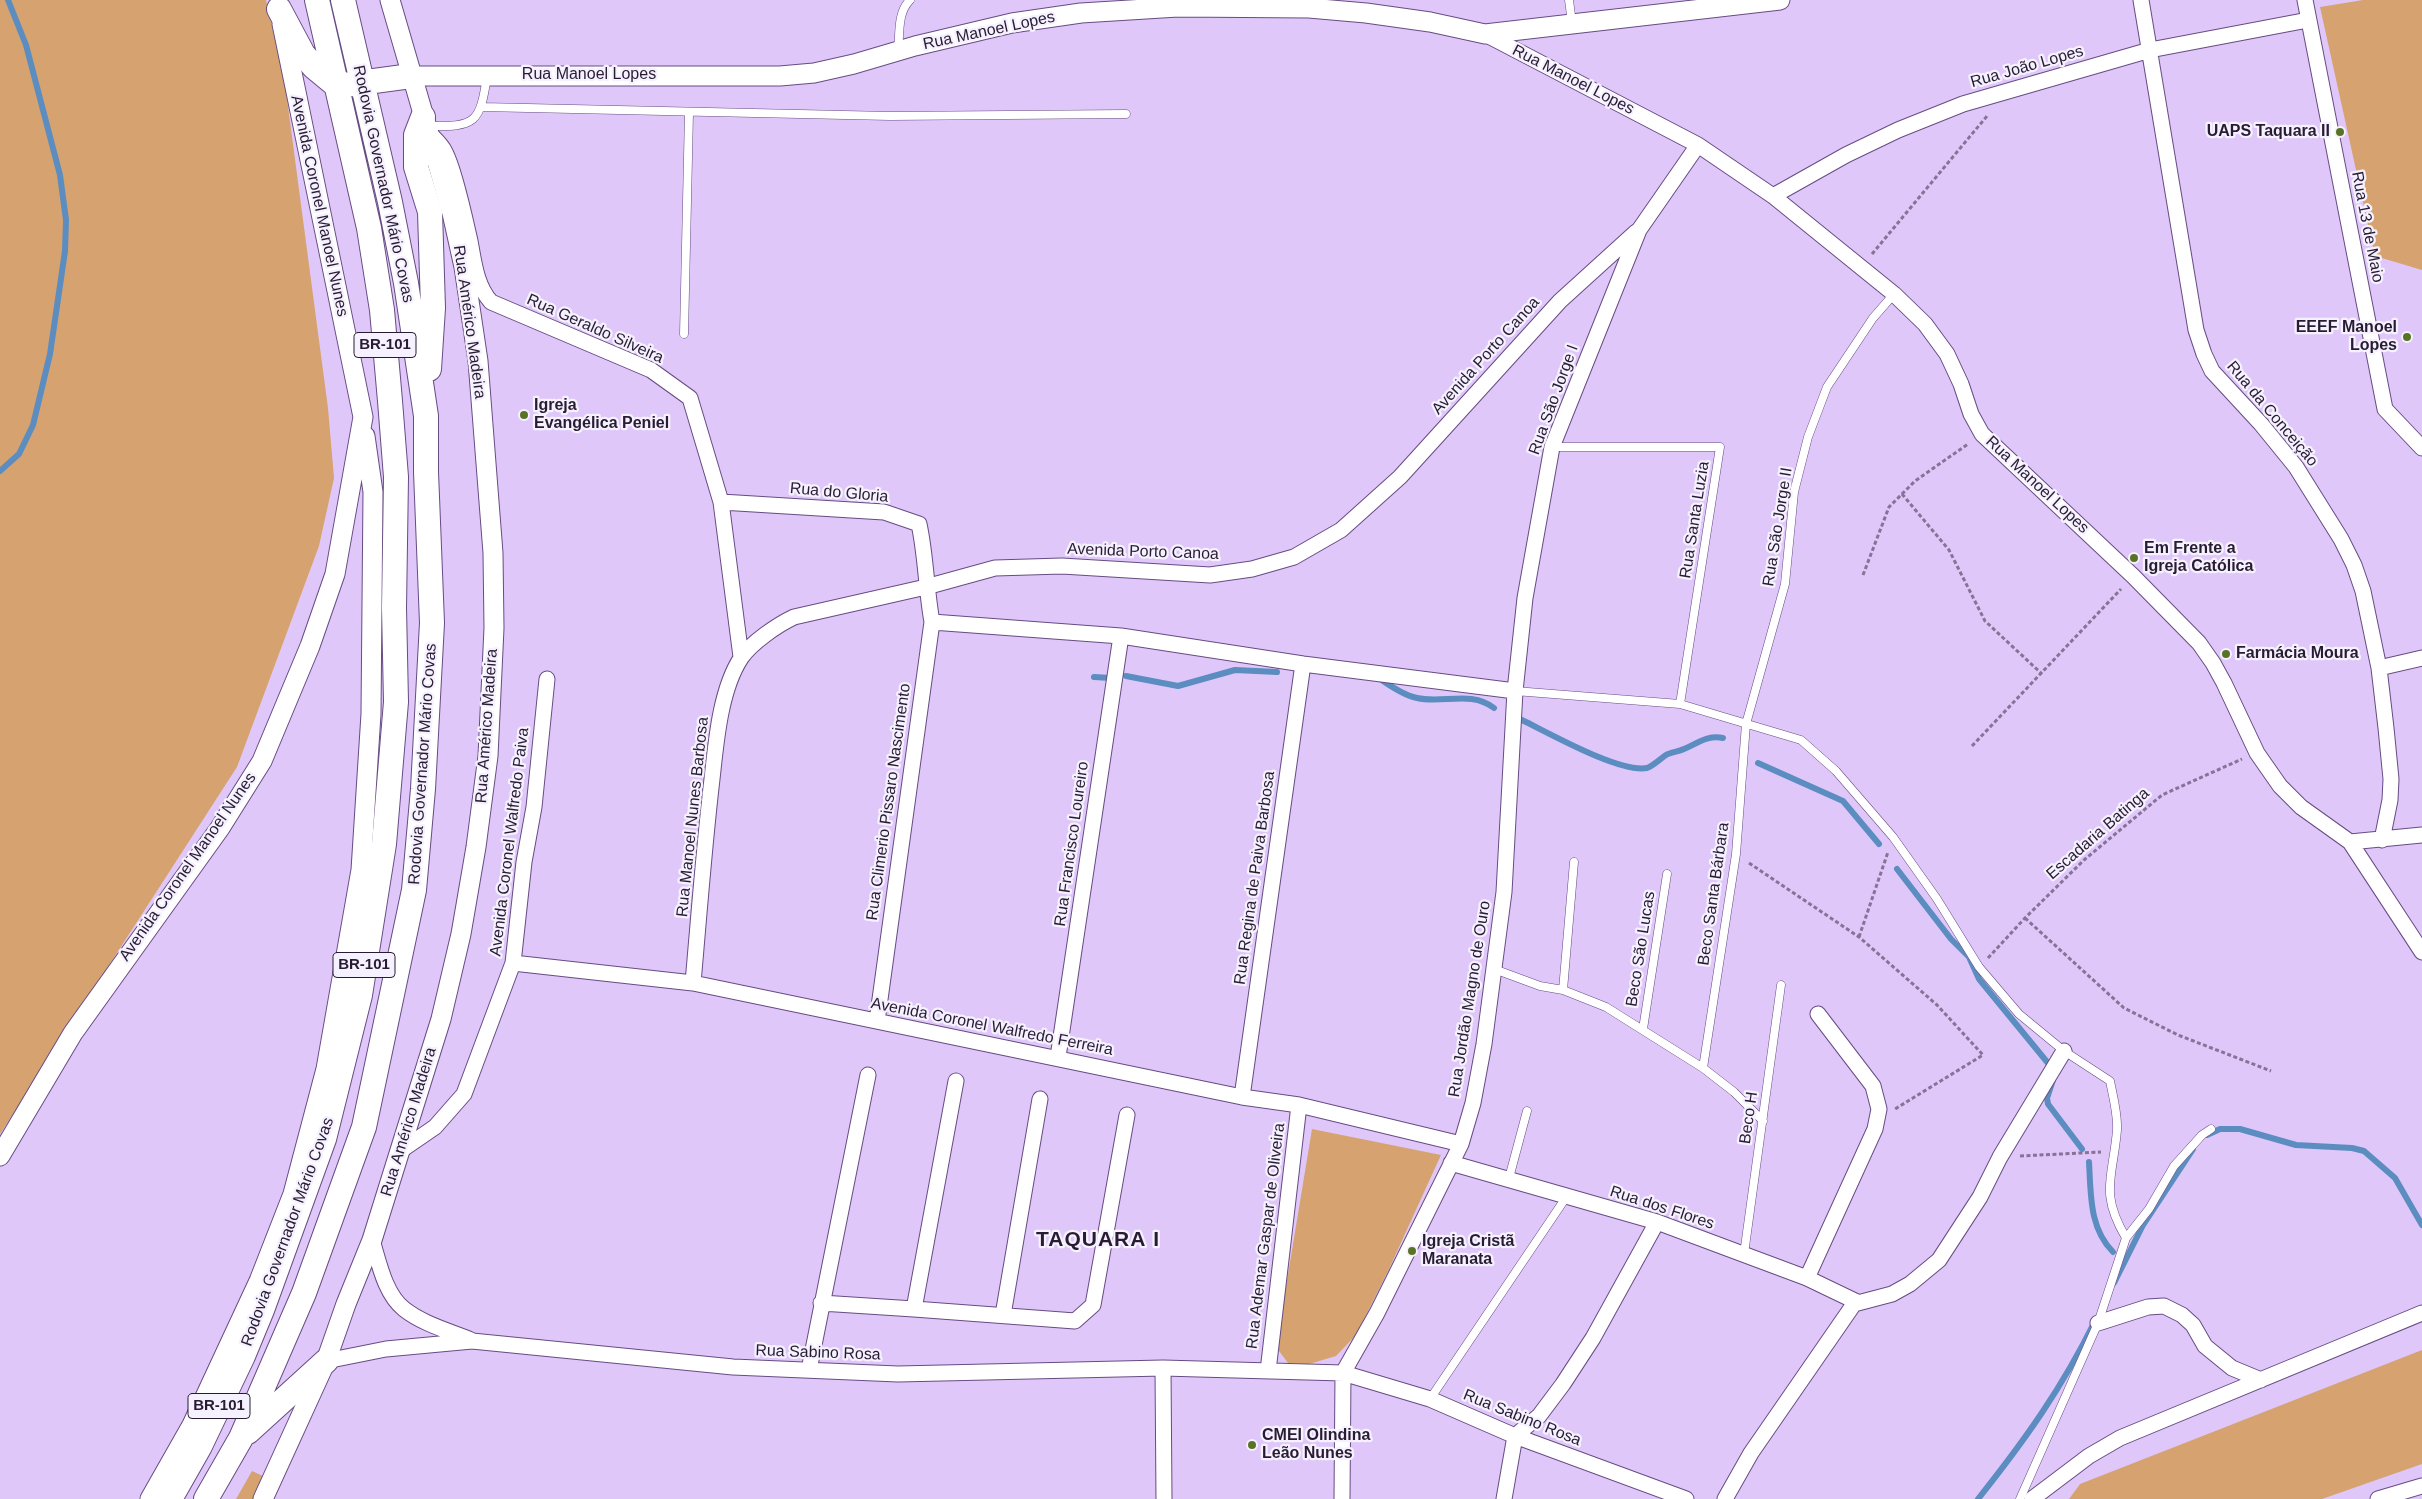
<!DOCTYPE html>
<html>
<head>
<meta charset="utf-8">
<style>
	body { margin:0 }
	canvas { display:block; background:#dfc7f9 }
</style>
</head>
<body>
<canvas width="2422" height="1499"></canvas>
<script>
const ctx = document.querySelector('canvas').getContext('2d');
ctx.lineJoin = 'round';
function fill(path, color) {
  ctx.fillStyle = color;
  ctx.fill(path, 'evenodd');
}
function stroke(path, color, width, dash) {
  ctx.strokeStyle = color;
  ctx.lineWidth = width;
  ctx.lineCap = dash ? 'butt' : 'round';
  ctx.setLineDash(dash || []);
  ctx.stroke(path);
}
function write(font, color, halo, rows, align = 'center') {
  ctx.font = font + ' Arial,sans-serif';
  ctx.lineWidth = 4.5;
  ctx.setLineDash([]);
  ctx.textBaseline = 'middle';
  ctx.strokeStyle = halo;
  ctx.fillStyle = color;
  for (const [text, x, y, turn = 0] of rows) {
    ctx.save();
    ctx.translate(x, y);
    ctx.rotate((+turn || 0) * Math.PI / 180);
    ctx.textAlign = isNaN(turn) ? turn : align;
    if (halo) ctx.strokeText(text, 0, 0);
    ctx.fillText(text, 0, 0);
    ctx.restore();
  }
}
fill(new Path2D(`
	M 0,0 L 266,0 L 285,84 L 328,408 L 334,478 L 319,546 L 237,767 L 0,1134 Z
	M 2363,0 L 2422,0 L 2422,270 L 2375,256 L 2320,7 Z
	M 1312,1129 L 1441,1155 L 1389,1269 L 1356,1335 L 1336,1356 L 1309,1364 L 1288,1363 L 1276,1347 Z
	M 2422,1350 L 2422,1464 L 2322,1499 L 2069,1499 L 2080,1484 Z
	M 252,1471 L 265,1477 L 255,1499 L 236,1499 Z`), '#d6a370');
stroke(new Path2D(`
	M 0,471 L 19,454 L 33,425 L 50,354 L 65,251 L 66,220 L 60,175 L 26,45 L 8,0
	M 1126,676 L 1178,686 L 1235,670 L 1277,672
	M 1094,677 L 1111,678
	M 1379,678 C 1390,686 1403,695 1417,698 C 1443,704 1471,690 1494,708
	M 1522,720 C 1549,733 1619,773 1647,768 C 1653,766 1660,759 1666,755 C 1671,752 1678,752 1684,749 C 1698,743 1707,735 1723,738
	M 1758,763 L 1843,801 L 1879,844
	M 1897,869 L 1951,939 L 1969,957 L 1979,979 L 2052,1068
	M 2053,1080 L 2047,1098 L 2048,1104 L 2082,1149
	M 2207,1135 L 2220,1129 L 2240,1129 L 2296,1145 L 2352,1148 L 2364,1151 L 2395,1178 L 2422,1225
	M 2089,1162 C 2091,1194 2089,1228 2113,1252
	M 2114,1283 L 2143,1225 L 2193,1149
	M 1978,1499 C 2025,1440 2062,1388 2095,1321`), '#5c8dc0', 6);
const service = new Path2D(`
	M 1569,0 L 1572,23
	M 898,51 C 900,34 897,13 910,0
	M 482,107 L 890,116 L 1126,114
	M 428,126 C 476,127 480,123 487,76
	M 684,334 L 689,113
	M 1552,447 L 1720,447 L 1680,704
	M 1515,691 L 1680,704 L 1801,740 L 1836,771 L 1893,837 L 1937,899 L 1979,967 L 2019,1014 L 2064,1051 L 2110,1081 C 2113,1096 2118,1115 2117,1130 C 2113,1178 2099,1192 2126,1238
	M 1494,969 L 1540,986 L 1563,990 L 1606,1007 L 1703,1068 L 1734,1092 L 1763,1121
	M 1563,990 L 1574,862
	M 1643,1029 L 1667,874
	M 1703,1068 L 1736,854 L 1746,724 L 1785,584 L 1794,492 L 1808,437 L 1827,387 L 1873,318 L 1894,294
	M 1509,1178 L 1527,1111
	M 1744,1254 L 1781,985
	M 1430,1399 L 1567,1196
	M 2020,1499 L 2098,1323 L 2126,1238 L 2149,1209 L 2174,1166 L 2202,1135 L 2211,1129`);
const minor = new Path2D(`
	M 2141,0 L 2196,330 L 2204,354 L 2212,371 L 2261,424 L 2296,467 L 2341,539 L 2354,565 L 2363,591 L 2379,668 L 2386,728 L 2391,779 L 2390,800 L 2382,840
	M 2305,0 L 2385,409 L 2422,448
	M 1485,34 L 1698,145 L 1773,196 L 1894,294 L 1925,324 L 1947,354 L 1961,384 L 1971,414 L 1982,434 L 2133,576 L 2199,643 L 2213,663 L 2224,683 L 2257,753 L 2280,786 L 2301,807 L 2350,842 L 2422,835
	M 430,134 C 435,139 441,144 445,152 C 455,171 465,219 470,241 C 474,262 476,285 491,302 L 651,370 L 690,398 L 721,502 L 741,657
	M 1773,196 L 1846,155 L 1898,130 L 1963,104 L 2150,50 L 2308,20
	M 721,502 L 884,512 L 919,524 C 926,556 926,589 932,622 L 877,1021
	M 932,622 L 1121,636 L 1303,664 L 1515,691
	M 2379,668 L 2422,658
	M 2350,842 L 2422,952
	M 513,963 L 693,983 L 1242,1097 L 1299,1105 L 1461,1144
	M 693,983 C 699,915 704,847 712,779 C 716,743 720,690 741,658 C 751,643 777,625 794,617 L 926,587 L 995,568 L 1062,566 L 1210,575 L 1252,569 L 1294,557 L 1341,530 L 1400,477 L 1560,301 L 1636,232
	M 1058,1057 L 1121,636
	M 1242,1097 L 1303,664
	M 400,1151 L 435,1127 L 464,1094 L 513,963 L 524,862 L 534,807 L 547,679
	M 1451,1163 L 1657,1222 L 1807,1278 L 1857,1302
	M 372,1240 C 379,1263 385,1294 404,1309 C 423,1324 449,1331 471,1340
	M 1807,1278 L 1875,1129 L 1879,1109 L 1873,1086 L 1818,1014
	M 821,1303 L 914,1309 L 956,1081
	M 914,1309 L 1075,1321 L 1093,1305 L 1127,1115
	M 1003,1315 L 1040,1099
	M 2098,1323 L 2148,1307 L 2164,1306 L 2182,1315 L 2193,1325 L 2205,1346 L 2232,1368 L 2261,1380
	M 326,1361 L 386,1349 L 472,1341 L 733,1367 L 898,1374 L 1163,1368 L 1343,1373 L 1430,1399 L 1515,1436 L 1686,1499
	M 1163,1368 L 1164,1499
	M 809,1370 L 868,1075
	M 1268,1371 L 1299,1105
	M 1342,1499 L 1343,1373 L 1377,1313 L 1461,1144 L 1473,1103 L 1484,1044 L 1504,892 L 1515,691 L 1525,598 L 1552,447 L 1639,230 L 1698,145
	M 1504,1499 L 1515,1436 L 1539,1416 L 1563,1384 L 1593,1338 L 1657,1222
	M 1725,1499 L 1751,1453 L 1854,1304 L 1892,1294 L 1910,1284 L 1939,1260 L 1980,1197 L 2000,1157 L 2064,1051
	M 2032,1499 L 2089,1456 L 2120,1438 L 2422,1313
	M 2378,1499 L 2422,1486`);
const tertiary = new Path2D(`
	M 411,76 L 780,76 L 814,73 L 854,64 L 915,46 L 1012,23 L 1081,13 L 1178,7 L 1309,8 L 1366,13 L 1430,22 L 1485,34 L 1780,0
	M 0,1156 L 73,1033 L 220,828 L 262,761 L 310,646 L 335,574 L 363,417 L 282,24
	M 150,1499 L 192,1425 L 259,1281 L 293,1194 L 326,1069 L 361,870 L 371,714 L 373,492 L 365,436
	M 263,1499 L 326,1361 L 346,1304 L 372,1240 L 441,1019 L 461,934 L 476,847 L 488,756 L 494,628 L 493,553 L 478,361 L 464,267 L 452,213 L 390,0`);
const primary = new Path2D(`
	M 279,9 L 303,54 L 314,67 L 337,86 L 411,76
	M 423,117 L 416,135 L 416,167 L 430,212 L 433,308 L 429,369
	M 248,1432 L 326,1361
	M 170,1499 L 200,1446 L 243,1356 L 262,1310 L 324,1139 L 360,995 L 384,844 L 396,702 L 394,608 L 396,477 L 390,401 L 382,310 L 369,228 L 317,0
	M 206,1499 L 241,1438 L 304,1293 L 364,1127 L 414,890 L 423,789 L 432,623 L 426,472 L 426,416 L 406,283 L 390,202 L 343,0`);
stroke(service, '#674c83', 9);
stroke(minor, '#674c83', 17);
stroke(tertiary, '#674c83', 21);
stroke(primary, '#674c83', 26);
stroke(new Path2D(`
	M 1872,254 L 1987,116
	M 1902,494 L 1949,550 L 1985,621 L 2042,674
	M 1863,575 L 1889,507 L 1915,481 L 1968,444
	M 1972,746 L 2121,589
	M 1749,863 L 1859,937 L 1937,1005 L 1983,1055 L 1895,1109
	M 2025,918 L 2124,1008 L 2178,1035 L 2271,1071
	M 1859,937 L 1888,852
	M 1988,958 L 2025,918 L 2084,860 L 2162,795 L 2242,759
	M 2020,1156 L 2101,1152`), '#867398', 3, [4, 2.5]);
stroke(service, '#fff', 8);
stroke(minor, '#fff', 15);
stroke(tertiary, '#fff', 19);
stroke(primary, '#fff', 24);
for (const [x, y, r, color] of [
	[2340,132,5,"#597326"],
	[2407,337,5,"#597326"],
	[524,415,5,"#597326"],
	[2134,558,5,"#597326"],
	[2226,654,5,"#597326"],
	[1412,1251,5,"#597326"],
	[1252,1445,5,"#597326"]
]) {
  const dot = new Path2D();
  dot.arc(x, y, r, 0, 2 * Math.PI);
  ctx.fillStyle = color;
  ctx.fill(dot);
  stroke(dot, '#f6f1fe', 2);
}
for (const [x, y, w] of [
	[385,345,62],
	[364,965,62],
	[219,1406,62]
]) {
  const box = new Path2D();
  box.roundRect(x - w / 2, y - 12.5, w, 25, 4);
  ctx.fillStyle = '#f6f1fe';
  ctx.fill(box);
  stroke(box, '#281c33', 1);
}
write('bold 15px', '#281c33', null, [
	["BR-101",385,345],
	["BR-101",364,965],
	["BR-101",219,1406]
]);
write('16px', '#281c33', '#f6f1fe', [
	["Rua Manoel Lopes",989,31,-12],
	["Rua João Lopes",2027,67,-16],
	["Rua Manoel Lopes",589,75],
	["Rua Manoel Lopes",1573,80,27],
	["Rodovia Governador Mário Covas",383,184,78],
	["Avenida Coronel Manoel Nunes",319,206,78],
	["Rua 13 de Maio",2367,227,79],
	["Rua Américo Madeira",469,322,82],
	["Rua Geraldo Silveira",595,329,24],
	["Avenida Porto Canoa",1486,356,-48],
	["Rua São Jorge I",1554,400,-70],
	["Rua da Conceição",2272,414,50],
	["Rua Manoel Lopes",2037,485,43],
	["Rua do Gloria",839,493,5],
	["Rua Santa Luzia",1695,520,-81],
	["Rua São Jorge II",1778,527,-81],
	["Avenida Porto Canoa",1143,552,2],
	["Rua Américo Madeira",487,726,-86],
	["Rodovia Governador Mário Covas",423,764,-86],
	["Rua Climerio Pissaro Nascimento",889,802,-82],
	["Rua Manoel Nunes Barbosa",693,817,-84],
	["Escadaria Batinga",2098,834,-41],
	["Avenida Coronel Walfredo Paiva",510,842,-83],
	["Rua Francisco Loureiro",1072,844,-82],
	["Avenida Coronel Manoel Nunes",188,867,-55],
	["Rua Regina de Paiva Barbosa",1255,878,-82],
	["Beco Santa Bárbara",1714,894,-82],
	["Beco São Lucas",1641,949,-81],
	["Rua Jordão Magno de Ouro",1470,999,-81],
	["Avenida Coronel Walfredo Ferreira",992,1027,11],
	["Beco H",1749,1118,-82],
	["Rua Américo Madeira",409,1122,-73],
	["Rua dos Flores",1662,1208,18],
	["Rodovia Governador Mário Covas",288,1232,-70],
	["Rua Ademar Gaspar de Oliveira",1266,1236,-83],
	["Rua Sabino Rosa",818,1353,2],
	["Rua Sabino Rosa",1522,1418,22]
]);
write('bold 16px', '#281c33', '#f6f1fe', [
	["UAPS Taquara II",2330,132,"right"],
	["EEEF Manoel",2397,328,"right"],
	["Lopes",2397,346,"right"],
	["Igreja",534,406],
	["Evangélica Peniel",534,424],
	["Em Frente a",2144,549],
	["Igreja Católica",2144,567],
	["Farmácia Moura",2236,654],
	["Igreja Cristã",1422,1242],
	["Maranata",1422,1260],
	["CMEI Olindina",1262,1436],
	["Leão Nunes",1262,1454]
], 'left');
ctx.letterSpacing = '1px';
write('bold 21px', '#281c33', '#f6f1fe', [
	["TAQUARA I",1098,1240]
]);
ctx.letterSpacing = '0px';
</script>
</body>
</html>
